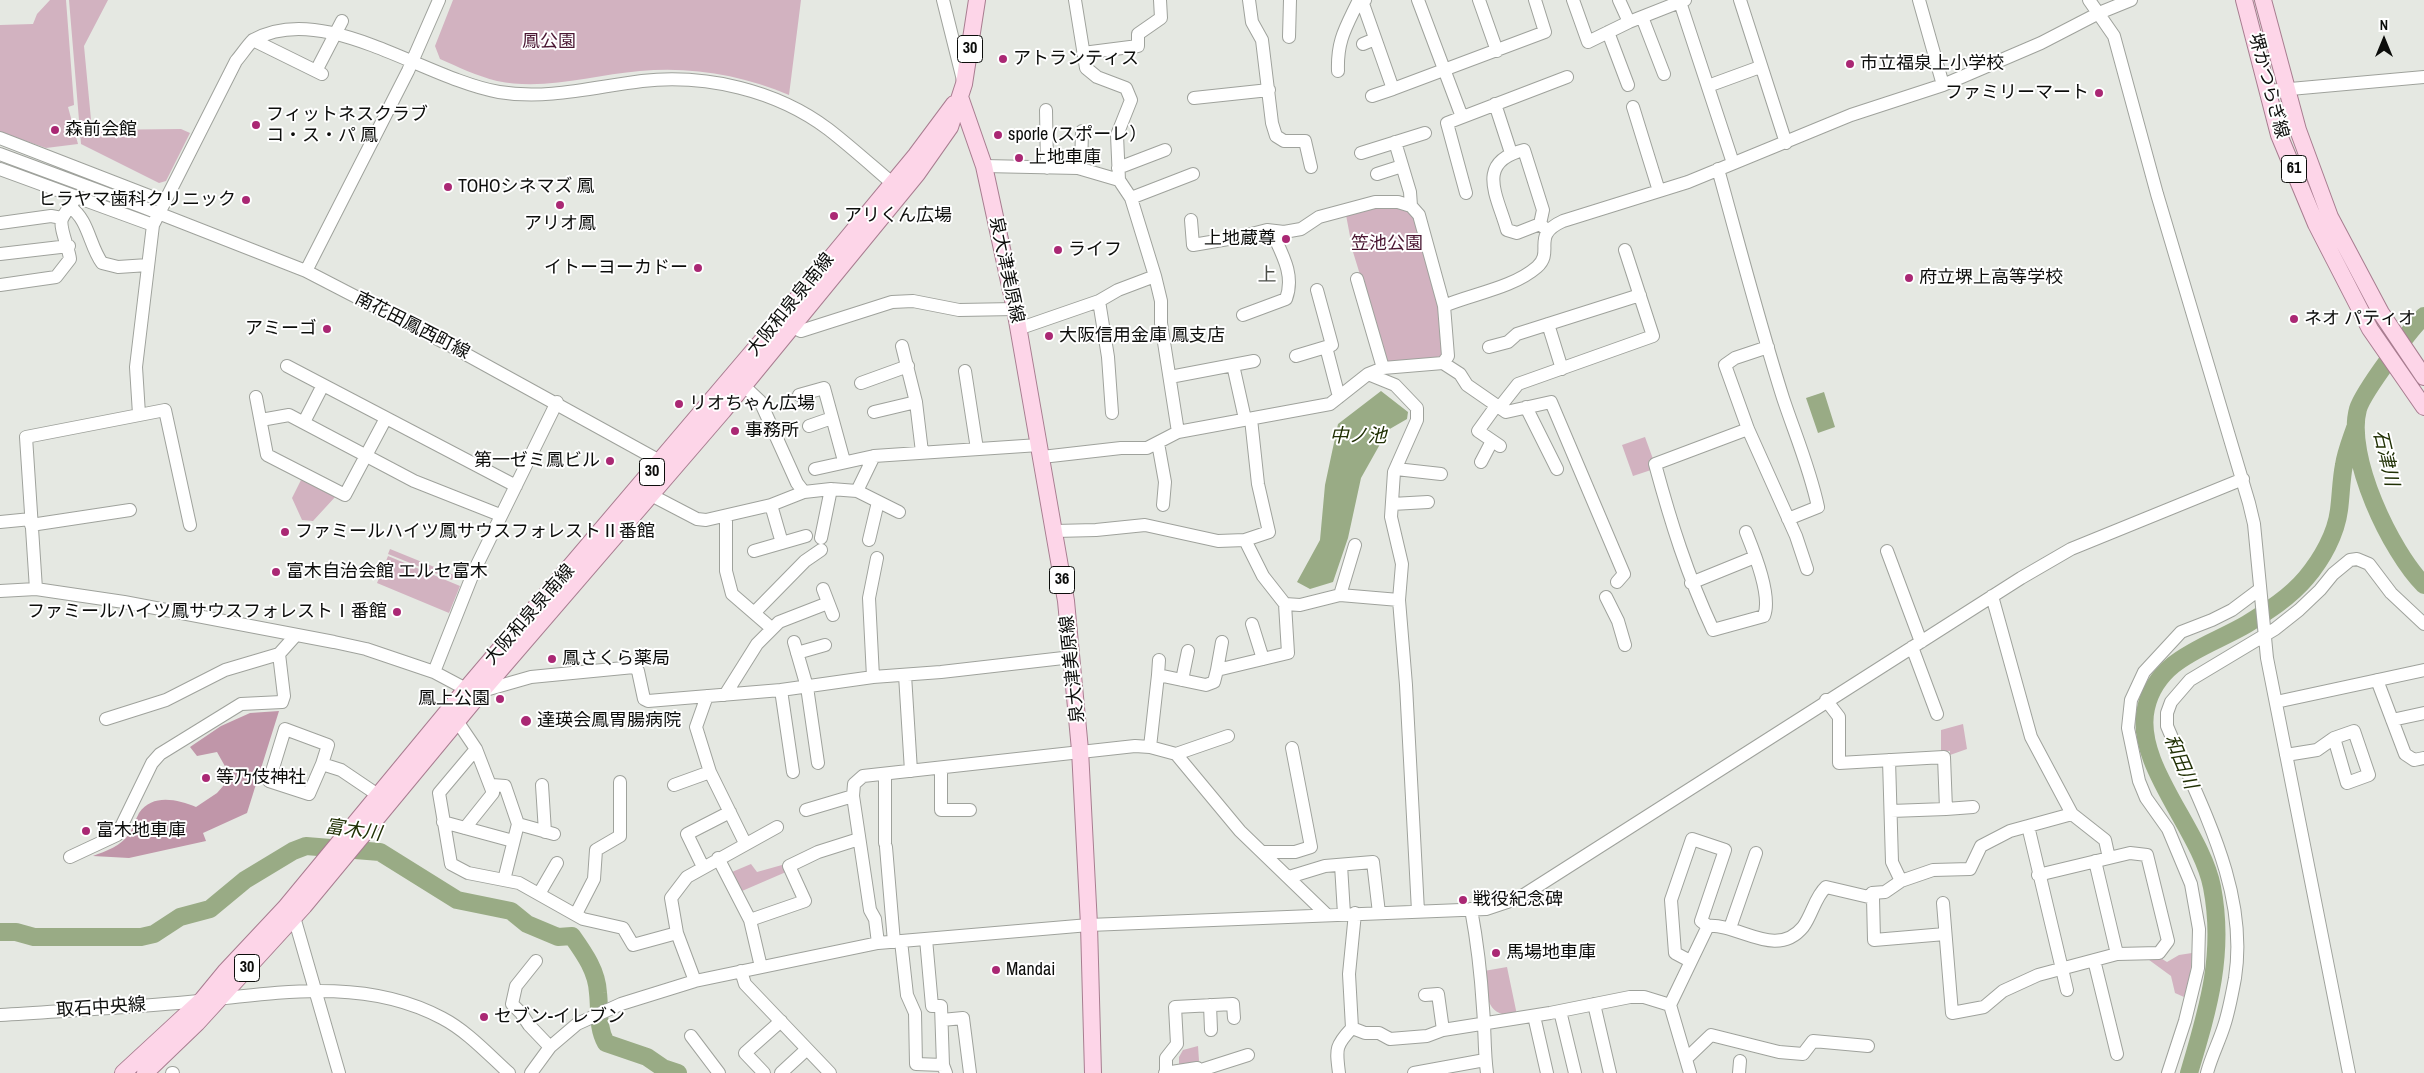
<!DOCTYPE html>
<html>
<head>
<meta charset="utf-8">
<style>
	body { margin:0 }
	#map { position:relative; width:2424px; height:1073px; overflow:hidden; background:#e5e8e2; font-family:"Archivo Narrow",sans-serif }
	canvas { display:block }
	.north { position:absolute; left:2359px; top:15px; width:50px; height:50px; -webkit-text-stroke:4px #fff; paint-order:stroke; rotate:0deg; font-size:14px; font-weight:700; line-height:20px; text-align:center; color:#0c0d0b }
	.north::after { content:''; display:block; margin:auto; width:18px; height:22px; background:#0c0d0b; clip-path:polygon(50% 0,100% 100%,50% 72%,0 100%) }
</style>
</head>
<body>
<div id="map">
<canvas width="2424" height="1073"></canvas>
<div class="north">N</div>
</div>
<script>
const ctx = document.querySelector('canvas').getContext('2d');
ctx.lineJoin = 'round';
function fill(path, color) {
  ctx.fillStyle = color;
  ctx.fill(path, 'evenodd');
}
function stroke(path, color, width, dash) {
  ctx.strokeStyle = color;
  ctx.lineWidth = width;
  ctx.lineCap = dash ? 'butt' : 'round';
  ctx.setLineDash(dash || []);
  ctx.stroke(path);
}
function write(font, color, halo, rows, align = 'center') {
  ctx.font = font + ' "Archivo Narrow","Noto Sans JP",sans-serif';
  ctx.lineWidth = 4;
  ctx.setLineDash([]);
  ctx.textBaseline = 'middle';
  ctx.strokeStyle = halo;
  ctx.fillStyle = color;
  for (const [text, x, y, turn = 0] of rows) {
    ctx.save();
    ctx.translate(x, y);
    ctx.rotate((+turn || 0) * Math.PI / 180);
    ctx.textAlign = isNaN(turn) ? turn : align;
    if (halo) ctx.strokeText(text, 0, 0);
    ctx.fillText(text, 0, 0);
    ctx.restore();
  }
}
fill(new Path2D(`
	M 50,0 L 66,0 L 74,105 L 68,107 L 78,144 L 46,148 L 0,132 L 0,25 L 33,24 L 37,14 Z
	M 69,0 L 108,0 L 84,46 L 92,130 L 181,129 L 190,133 L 166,181 L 159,183 L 81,144 Z
	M 453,0 L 801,0 L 789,95 C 743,75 690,66 640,71 C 593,75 545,91 497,81 C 477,76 458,67 440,59 L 435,46 Z
	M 1398,206 L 1409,210 L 1416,219 L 1440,308 L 1445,354 L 1441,358 L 1387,362 L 1353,252 L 1346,215 L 1365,208 Z
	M 1645,437 L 1653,459 L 1649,460 L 1651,470 L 1633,476 L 1622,445 Z
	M 302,478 L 336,496 L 313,521 L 302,520 L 292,498 Z
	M 390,549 L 454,575 L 452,580 L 388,554 Z
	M 388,556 L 460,586 L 449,613 L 377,583 Z
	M 1963,724 L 1967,749 L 1950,755 L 1950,751 L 1941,751 L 1941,730 Z
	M 751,864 L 757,872 L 782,865 L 786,872 L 742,891 L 732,872 Z
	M 2192,953 L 2190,979 L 2184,997 L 2175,993 L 2171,976 L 2145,957 L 2159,957 L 2167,962 L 2179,955 Z
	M 1507,967 L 1517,1015 C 1485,1018 1487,995 1484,971 Z
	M 1198,1046 L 1199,1061 L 1179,1066 L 1179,1057 L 1183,1050 Z`), '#d2b2c0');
fill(new Path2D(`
	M 279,711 L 247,813 L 203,833 L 206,841 L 129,858 L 93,856 C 106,851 121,846 129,834 C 133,828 135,820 139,813 C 153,793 178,800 196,807 L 217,793 L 231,777 L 217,752 L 197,756 L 190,747 L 221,726 L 250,713 Z`), '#c096a9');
fill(new Path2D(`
	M 1381,391 L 1408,412 L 1407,419 L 1388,430 L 1361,478 L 1348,538 L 1333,582 L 1310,589 L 1297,582 L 1320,540 L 1325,485 L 1338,424 Z
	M 1824,392 L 1835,427 L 1818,433 L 1806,398 Z`), '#99ab85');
stroke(new Path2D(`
	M 2424,316 C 2410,329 2363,392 2358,409 C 2345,456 2391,552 2424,585
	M 0,932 L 16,932 L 34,937 L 141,937 L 154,934 L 180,917 L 210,909 L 245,880 L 293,851 L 306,846 L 380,852 L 457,900 L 511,911 L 527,924 L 558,937 L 572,936 C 584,953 597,971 598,993 C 600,1010 597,1027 606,1043 L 647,1057 L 663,1068 L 678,1073
	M 2189,1073 C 2208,1009 2225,954 2212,887 C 2201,830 2133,764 2146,708 C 2157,658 2208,647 2247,624 C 2268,611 2290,597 2306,578 C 2322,559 2336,534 2339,510 C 2341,495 2341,480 2344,465 C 2346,452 2351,440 2355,428`), '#99ab85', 18);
const minor = new Path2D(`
	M 943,0 L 963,80
	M 1075,0 L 1086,68 L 1097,77 L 1126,88 L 1131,100 L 1117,135 L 1119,180 L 1131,198 L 1155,276 L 1161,301 L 1161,323 L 1178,432
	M 1249,0 L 1252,22 L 1262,40 L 1272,123 L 1276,136 L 1284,141 L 1305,141 L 1311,167
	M 1418,0 L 1462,117
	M 1479,0 L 1497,51
	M 1573,0 L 1588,42 L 1629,22 L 1685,0
	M 1619,0 L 1629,22
	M 1740,0 L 1786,143
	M 1919,0 L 1943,85
	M 2089,0 L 2114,36 L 2157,194 L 2249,503 L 2254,524 L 2267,658 L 2349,1073
	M 1362,1 L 1393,89 L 1545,32 L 1535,0
	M 1680,2 L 1733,163
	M 1642,17 L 1664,74
	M 1608,32 L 1628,85
	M 1289,37 L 1290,0
	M 253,40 L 322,74
	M 1363,44 L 1375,39
	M 1083,53 L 1138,46 L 1138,34 L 1161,18 L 1160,0
	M 316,71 L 342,21
	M 1338,71 C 1337,41 1345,29 1358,2 L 1365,0
	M 1708,86 L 1760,67
	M 2268,91 L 2424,77
	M 1372,96 L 1393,89
	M 1194,98 L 1269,90
	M 1495,104 L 1511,153
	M 1633,107 L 1659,191
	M 1046,110 L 1047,168
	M 0,138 L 165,202
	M 1395,142 L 1410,192 L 1411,206
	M 1361,153 L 1425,133
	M 0,154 L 140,206 L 306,271 L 451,346 L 667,465
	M 984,166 L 1078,168 L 1119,180
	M 1118,168 L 1165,150
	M 0,169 L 153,225
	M 1081,169 L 1082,131
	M 1718,169 C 1739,245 1759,322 1783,398 C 1795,434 1810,469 1818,507 L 1788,519
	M 1377,174 L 1402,166
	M 1466,193 L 1447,123 L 1567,77
	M 1131,198 L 1193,174
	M 70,207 C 89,220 89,245 102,263 L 118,267 L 148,265
	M 0,223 L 51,216 L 62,218
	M 1540,224 L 1543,210 L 1524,150 C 1475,162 1497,195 1507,230 L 1517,233 L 1540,224 L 1548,231
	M 0,254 L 69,246
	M 306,271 L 408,71 L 439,0
	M 1357,279 L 1383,368
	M 0,285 L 56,277 L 70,259 C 69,249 59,227 62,219 C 65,212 72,204 76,198
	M 1317,290 L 1332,345 L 1326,347 L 1339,397
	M 1099,301 L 1108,357 L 1112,413
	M 1444,306 C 1472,294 1513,288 1537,267 C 1555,251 1530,236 1563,221 L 1688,182 L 1851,115 L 1943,85 L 2041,43 L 2099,13 L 2131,0
	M 1243,315 L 1286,299 C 1295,275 1282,254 1272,232
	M 1548,324 L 1562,369
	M 792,327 L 801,331 L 892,302 L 913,301 L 959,310 L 1015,309
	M 1018,329 L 1099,301 L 1118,290 L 1155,276
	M 902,346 L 916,402 L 922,452
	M 1489,347 L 1508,342 L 1517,334 L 1640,295
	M 1768,347 L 1735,358 L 1725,365 L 1748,429 L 1796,536 L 1807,569
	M 1296,356 L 1326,347
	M 1443,363 L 1460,374 L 1467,385 L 1506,412 L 1551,402 L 1624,574 L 1617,582
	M 287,366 L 516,486
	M 965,371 L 977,449
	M 1368,374 L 1395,385 L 1417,408 L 1417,420 L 1394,472 L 1391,517 L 1402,564 L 1399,600 L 1406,685 L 1418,911
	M 1170,377 L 1233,365
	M 861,383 L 908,366
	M 743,385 L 760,401 L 797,483 L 804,492 L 831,489 L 857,491 L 874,456 L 1039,445
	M 799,395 L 824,388 L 844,461
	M 256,397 L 267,455 L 345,495 L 386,418
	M 1496,406 L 1478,431 L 1500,446
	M 1526,407 L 1557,469
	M 1499,408 L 1518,384 L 1653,336 L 1625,250
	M 874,412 L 916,402
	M 139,414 L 136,367 L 153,225 L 236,61 C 242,54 247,46 253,40 C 324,0 424,79 499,92 C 547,100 594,87 642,81 C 706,74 776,90 828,129 C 850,146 871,165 892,183
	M 1245,419 L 1233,365 L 1254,361
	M 261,420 L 289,415 L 414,481 L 500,515
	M 304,422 L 323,385
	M 809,426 L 832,418
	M 1158,443 L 1165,482 L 1163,505
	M 1042,457 L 1121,448 L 1147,448 L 1178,432 L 1330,404 L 1368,374 L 1383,368 L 1443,363 L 1448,356 L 1444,306 L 1419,215 L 1411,206 L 1398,202 L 1375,202 L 1319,217 L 1301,229 L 1284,232 L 1267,230 L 1240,237 L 1193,245 L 1191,220
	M 1481,462 L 1492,441
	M 815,469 L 874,456
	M 1396,469 L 1441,474
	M 857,491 L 899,512
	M 651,495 L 697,519 L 706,520 L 771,505 L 804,492
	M 1392,504 L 1428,502
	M 771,505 L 782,543
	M 726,517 L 726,571 L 732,594 L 769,626
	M 0,522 L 31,519
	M 31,525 L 130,510
	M 1055,531 L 1096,530 L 1145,525 L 1218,541 L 1245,540 L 1269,532 L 1258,484 L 1251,419
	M 1746,532 C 1754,552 1772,596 1764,616 L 1713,630 C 1687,574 1671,523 1655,464 L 1748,429
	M 821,538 L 831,489
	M 869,540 L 878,502
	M 1245,540 L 1263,576 L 1285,604 L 1300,605 L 1340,595 L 1399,600
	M 754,551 L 806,536
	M 1887,551 L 1921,642
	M 1691,583 L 1755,557
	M 36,589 L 26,437 L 165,410 L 190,525
	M 823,589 L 833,615
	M 0,591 L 36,589 L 124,602 L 334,642 L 366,649 L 434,672 L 466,689 L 482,691 L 531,677 L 634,667 L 638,671 L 644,699 L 648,701 L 781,690 L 873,677 L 941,672 L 1072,657
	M 1340,595 L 1355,545
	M 1992,596 L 2031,737 L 2072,814 L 2105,840 L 2109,858
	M 1606,597 L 1618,621 L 1625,645
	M 754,613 L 805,561 L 821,550
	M 1252,624 L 1263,659
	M 794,642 L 807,687 L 818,763
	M 1912,647 L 1937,714
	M 797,653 L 825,645
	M 1217,670 L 1222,642
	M 434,672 L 474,571 L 557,402
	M 905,675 L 911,771
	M 1158,675 L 1159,660
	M 873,677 L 869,598 L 877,558
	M 1182,680 L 1188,651
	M 2377,680 L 2405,754 L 2414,760 L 2424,758
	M 781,690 L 793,772
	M 725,695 L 757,644 L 779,622 L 828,603
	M 707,696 L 696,727 L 710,772 L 745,843
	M 1826,700 L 1839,717 L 1839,763 L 1944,757 L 1946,809 L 1973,807
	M 2276,702 L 2424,670
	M 453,715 L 476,749 L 493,793 L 465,828
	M 106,719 L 166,700 L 225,670 L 279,654 L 296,635
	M 2392,720 L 2424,713
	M 1150,747 L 1158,675 L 1206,685 L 1214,682 L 1217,670 L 1288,653 L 1285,604
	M 476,749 L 439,793 L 451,864 L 468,873 L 519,883 L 583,919 L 623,928 L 633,945 L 677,933
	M 1176,754 L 1228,736
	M 2286,755 L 2317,750 L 2334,738 L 2354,731 L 2369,775 L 2347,783 L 2334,738
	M 1889,760 L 1892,862 L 1901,881
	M 322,764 L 328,745 L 285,729 L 269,781 L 309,794 L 322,764 L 341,770 L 378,795
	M 941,768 L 941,810 L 970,810
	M 885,774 L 885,843
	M 492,785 L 505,786 L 518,824 L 504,880
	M 542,785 L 545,832
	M 674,785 L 710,772
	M 806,810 L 853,796
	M 1891,811 L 1946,809
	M 443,822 L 513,841
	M 518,824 L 554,834
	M 2028,826 L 2067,990
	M 886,847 L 894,942
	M 1262,852 L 1295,852 L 1311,847 L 1292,748
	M 70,857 L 117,835 L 152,763 L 160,754 L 241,704 L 282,702 L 284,696 L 279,654
	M 718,858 L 750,920 L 761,967
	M 2095,861 L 2117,954
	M 1341,865 L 1344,914
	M 703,867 L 687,834 L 730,812
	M 1289,877 L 1325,866 L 1373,862 L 1379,913
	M 539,894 L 557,863
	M 1873,898 L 1874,940 L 1945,934
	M 1943,903 L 1952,1013 L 1984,1007 L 2003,991 L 2038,975 L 2117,954 L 2159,953 L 2168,941 L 2147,855 L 2130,853 L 2038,875
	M 1471,909 C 1477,941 1481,975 1483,1008 C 1485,1030 1484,1051 1487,1073
	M 288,912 L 294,917 L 339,1073
	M 576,914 L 594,879 L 596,850 L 620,836 L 620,782
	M 750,920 L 805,901 L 789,866 L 818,852 L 859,839
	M 1730,928 L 1756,853
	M 926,939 L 932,1006 L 941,1006 L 943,1065
	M 901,941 L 907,995 L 915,1013 L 916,1064 L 943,1065 L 946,1073
	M 878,943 L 875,919 L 870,910 L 853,796 L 854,784 L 863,776 L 1135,746 L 1150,747 L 1176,754 L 1240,831 L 1326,914
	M 2094,960 L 2117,1054
	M 536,961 L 516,986 L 512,1004 L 521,1013 L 529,1025 L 550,1047
	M 1690,961 L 1675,953 L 1671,900 L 1692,839 L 1725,850 L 1701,921 L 1708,926
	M 741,971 L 745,984 L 830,1073
	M 695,981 L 677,933 L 671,898 L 687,877 L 777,827
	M 1425,995 L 1438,994 L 1443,1030
	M 1594,1004 L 1610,1073
	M 1210,1005 L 1211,1030
	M 1560,1011 L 1575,1073
	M 0,1015 C 59,1011 119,1008 178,1003 C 266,995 360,974 442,1018 C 467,1031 488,1054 509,1073
	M 1534,1016 L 1547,1073
	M 942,1020 L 963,1018 L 970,1073
	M 1352,1028 L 1365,1033 L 1379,1033 L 1390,1039 L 1427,1036 L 1443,1030 L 1550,1013 L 1630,997 L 1644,997 L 1670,1005
	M 691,1036 L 719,1073
	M 1687,1058 L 1711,1035 L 1779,1052 L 1803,1054 L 1813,1041 L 1868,1046
	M 1198,1071 L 1248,1055
	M 172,1073 L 173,1073
	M 531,1073 L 550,1047 L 577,1024 L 621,1004 L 695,981 L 878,943 L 1089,925 L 1486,909 L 1519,898 L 2021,578 L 2071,549 L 2243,479
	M 764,1073 L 745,1053 L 781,1021
	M 781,1073 L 807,1049
	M 1165,1073 L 1197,1068 L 1199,1073
	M 1166,1073 L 1166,1058 L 1177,1044 L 1175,1007 L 1233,1004 L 1234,1018
	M 1339,1073 C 1336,1049 1335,1046 1352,1028 L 1349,974 L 1355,913
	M 1414,1073 L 1485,1060
	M 1690,1073 L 1670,1005 L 1708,926 C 1738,923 1776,960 1803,927 C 1812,915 1815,897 1826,887 L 1873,898 L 1872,893 L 1885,892 L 1901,881 L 1933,870 L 1970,869 L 1981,846 L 2010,831 L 2072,814
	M 1739,1073 L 1740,1061
	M 2168,1073 L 2185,1021 L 2198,968 L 2199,929 L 2191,884 L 2168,829 L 2146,798 L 2139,781 L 2128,728 L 2131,700 L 2144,672 L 2181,632 L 2212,620 L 2232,610 L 2260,589
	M 2207,1073 C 2211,1057 2219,1042 2224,1026 C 2229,1011 2232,994 2235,978 C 2249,890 2200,805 2167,726 L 2167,713 L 2171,702 L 2190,680 L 2275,629 L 2299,610 L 2320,590 L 2333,574 L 2350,560 L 2357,559 L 2369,564 L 2391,593 L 2424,624`);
const major = new Path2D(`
	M 2244,0 L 2279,135 L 2316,224 L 2370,329 L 2424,407
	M 2263,0 L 2298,130 L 2330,217 L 2381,313 L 2424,377
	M 960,97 L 984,166 L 1015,309 L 1066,601 L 1080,750 L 1089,925 L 1093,1073
	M 123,1073 L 202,1000 L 225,972 L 285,908 L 466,689 L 782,317 L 916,155 L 954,104
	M 145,1073 L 197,1023 L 304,906 L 482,691 L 723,411 L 917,174 L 950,127 L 964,84 L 977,0`);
stroke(minor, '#9fa29c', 14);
stroke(major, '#a87d90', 18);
stroke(minor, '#fff', 12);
stroke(major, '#fdd5e8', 16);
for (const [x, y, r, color] of [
	[1003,59,5,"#aa2874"],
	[1850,64,5,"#aa2874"],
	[2099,93,5,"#aa2874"],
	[256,125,5,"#aa2874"],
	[55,130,5,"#aa2874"],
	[998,135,5,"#aa2874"],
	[1019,158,5,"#aa2874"],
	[448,187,5,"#aa2874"],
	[246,200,5,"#aa2874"],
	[560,205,5,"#aa2874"],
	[834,216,5,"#aa2874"],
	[1286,239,5,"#aa2874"],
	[1058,250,5,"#aa2874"],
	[698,268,5,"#aa2874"],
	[1909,278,5,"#aa2874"],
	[2294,319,5,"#aa2874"],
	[327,329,5,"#aa2874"],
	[1049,336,5,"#aa2874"],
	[679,404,5,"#aa2874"],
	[735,431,5,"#aa2874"],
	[610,461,5,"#aa2874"],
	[285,532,5,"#aa2874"],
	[276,572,5,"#aa2874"],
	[397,612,5,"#aa2874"],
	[552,659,5,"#aa2874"],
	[500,699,5,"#aa2874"],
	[526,721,6,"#aa2874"],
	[206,778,5,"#aa2874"],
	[86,831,5,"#aa2874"],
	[1463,900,5,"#aa2874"],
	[1496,953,5,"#aa2874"],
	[996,970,5,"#aa2874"],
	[484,1017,5,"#aa2874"]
]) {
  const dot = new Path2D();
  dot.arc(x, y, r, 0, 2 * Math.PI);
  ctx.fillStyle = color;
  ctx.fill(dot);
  stroke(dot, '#fff', 2);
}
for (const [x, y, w] of [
	[970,49,25],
	[2294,169,25],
	[652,472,25],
	[1062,580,25],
	[247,968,25]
]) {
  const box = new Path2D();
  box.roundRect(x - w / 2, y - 13.5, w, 27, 4);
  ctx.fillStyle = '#fff';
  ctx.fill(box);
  stroke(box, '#0c0d0b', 1);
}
write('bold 16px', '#0c0d0b', null, [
	["30",970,49],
	["61",2294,169],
	["30",652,472],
	["36",1062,580],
	["30",247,968]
]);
write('18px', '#4a1632', '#fff', [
	["鳳公園",549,42],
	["笠池公園",1387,244]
]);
write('18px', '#0c0d0b', '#fff', [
	["アトランティス",1013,59],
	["市立福泉上小学校",1860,64],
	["ファミリーマート",2089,93,"right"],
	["フィットネスクラブ",266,115],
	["コ・ス・パ 鳳",266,136],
	["森前会館",65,130],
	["sporle (スポーレ）",1008,135],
	["上地車庫",1029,158],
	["TOHOシネマズ 鳳",458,187],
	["ヒラヤマ歯科クリニック",236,200,"right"],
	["アリくん広場",844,216],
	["アリオ鳳",560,224,"center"],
	["上地蔵尊",1276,239,"right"],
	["ライフ",1068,250],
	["イトーヨーカドー",688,268,"right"],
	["府立堺上高等学校",1919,278],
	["ネオ パティオ",2304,319],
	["アミーゴ",317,329,"right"],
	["大阪信用金庫 鳳支店",1059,336],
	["リオちゃん広場",689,404],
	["事務所",745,431],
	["第一ゼミ鳳ビル",600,461,"right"],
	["ファミールハイツ鳳サウスフォレストⅡ番館",295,532],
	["富木自治会館 エルセ富木",286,572],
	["ファミールハイツ鳳サウスフォレストⅠ番館",387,612,"right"],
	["鳳さくら薬局",562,659],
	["鳳上公園",490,699,"right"],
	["達瑛会鳳胃腸病院",537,721],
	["等乃伎神社",216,778],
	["富木地車庫",96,831],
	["戦役紀念碑",1473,900],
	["馬場地車庫",1506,953],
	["Mandai",1006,970],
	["セブン-イレブン",494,1017]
], 'left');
write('18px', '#0c0d0b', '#fff', [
	["堺かつらぎ線",2268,86,75],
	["泉大津美原線",1006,270,78],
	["大阪和泉泉南線",791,305,-51],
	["南花田鳳西町線",412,326,27],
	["大阪和泉泉南線",530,615,-49],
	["泉大津美原線",1073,669,-96],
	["取石中央線",101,1008,-4]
]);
write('19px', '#4c4f49', '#fff', [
	["上",1267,276]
]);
write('italic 19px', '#203004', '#fff', [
	["中ノ池",1358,437],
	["石津川",2385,458,77],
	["和田川",2180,762,67],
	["富木川",353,831,8]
]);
</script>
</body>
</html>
